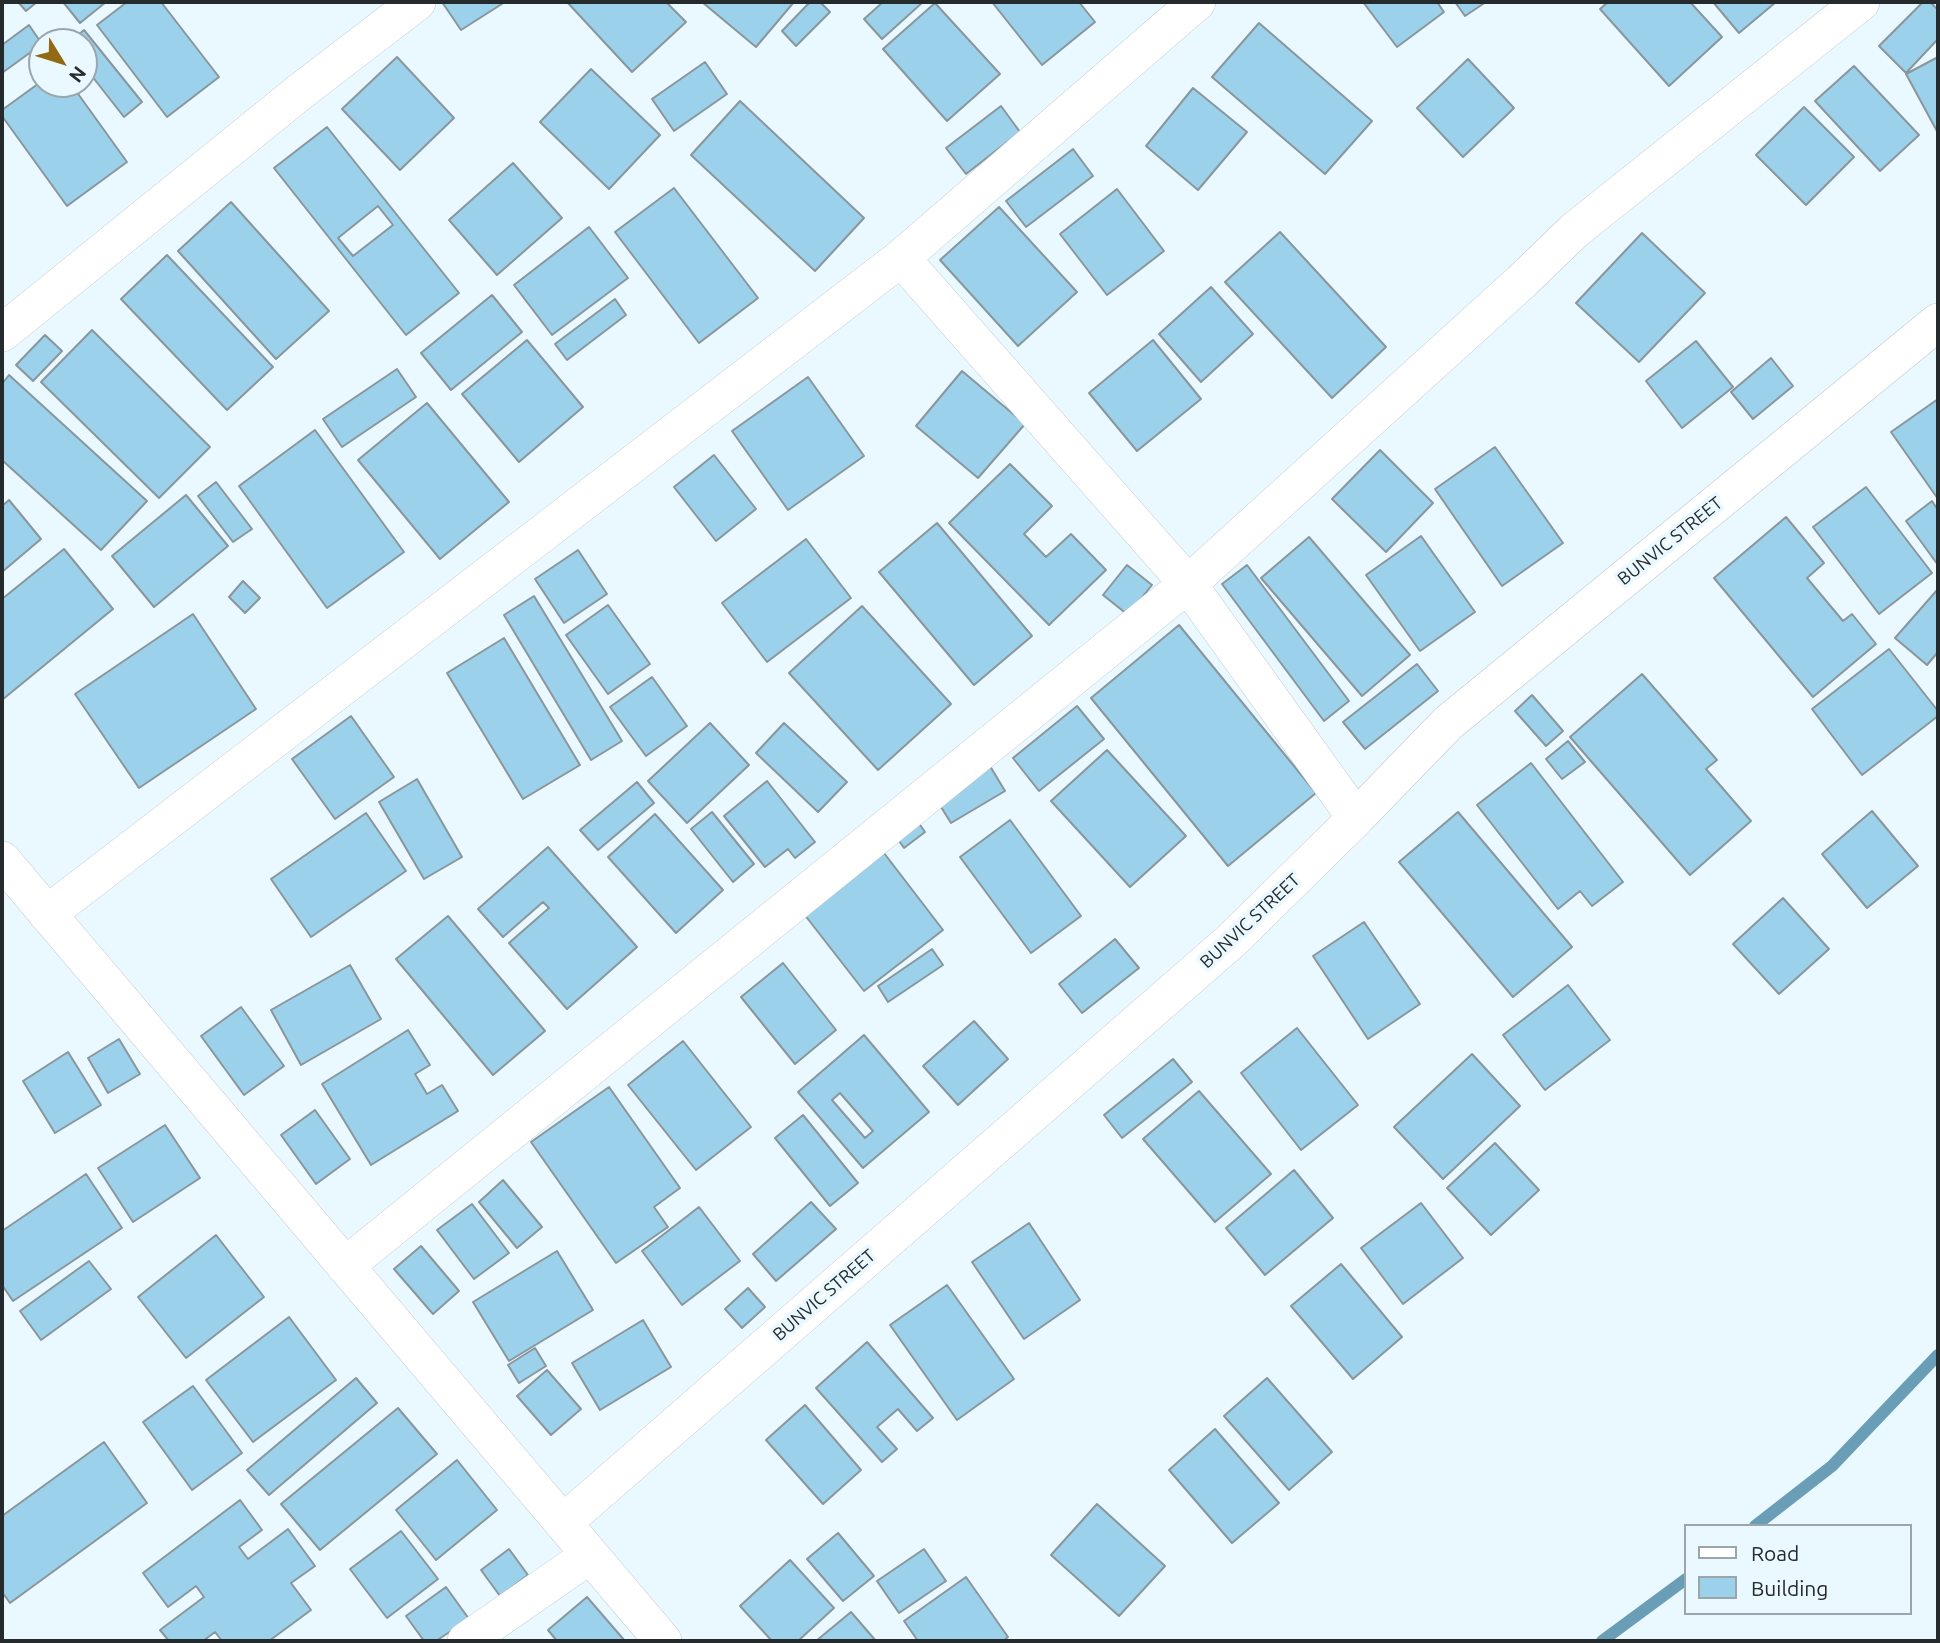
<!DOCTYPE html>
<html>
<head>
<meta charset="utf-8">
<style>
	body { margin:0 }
	#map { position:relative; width:1940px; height:1643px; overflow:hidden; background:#eaf8ff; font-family:Ubuntu,sans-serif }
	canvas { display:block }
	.frame { position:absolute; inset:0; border:4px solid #252a2d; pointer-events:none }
	.legend { position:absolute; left:1684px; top:1524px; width:228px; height:91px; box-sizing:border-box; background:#eaf8ff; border:2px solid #9ba6ab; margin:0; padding:9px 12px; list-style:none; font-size:21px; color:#252a2d }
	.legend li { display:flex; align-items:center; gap:14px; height:35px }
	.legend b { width:35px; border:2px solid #9ba6ab }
	.north { position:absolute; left:28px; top:28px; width:70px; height:70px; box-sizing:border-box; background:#eaf8ff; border:2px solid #9ba6ab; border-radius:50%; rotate:128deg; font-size:19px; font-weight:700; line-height:28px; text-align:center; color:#252a2d }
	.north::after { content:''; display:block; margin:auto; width:24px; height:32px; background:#936a14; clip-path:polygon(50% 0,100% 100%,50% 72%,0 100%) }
</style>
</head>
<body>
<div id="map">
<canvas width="1940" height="1643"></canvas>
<div class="frame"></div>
<ul class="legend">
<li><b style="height:9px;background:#fff"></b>Road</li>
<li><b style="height:19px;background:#9cd1eb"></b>Building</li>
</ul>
<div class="north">N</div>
</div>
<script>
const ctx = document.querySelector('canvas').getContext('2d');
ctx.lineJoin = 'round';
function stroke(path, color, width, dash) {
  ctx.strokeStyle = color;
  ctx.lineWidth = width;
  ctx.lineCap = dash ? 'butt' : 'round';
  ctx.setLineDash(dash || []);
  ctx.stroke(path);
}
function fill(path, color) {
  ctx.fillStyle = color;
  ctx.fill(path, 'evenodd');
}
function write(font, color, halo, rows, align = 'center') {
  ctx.font = font + ' Ubuntu,sans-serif';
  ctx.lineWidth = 7;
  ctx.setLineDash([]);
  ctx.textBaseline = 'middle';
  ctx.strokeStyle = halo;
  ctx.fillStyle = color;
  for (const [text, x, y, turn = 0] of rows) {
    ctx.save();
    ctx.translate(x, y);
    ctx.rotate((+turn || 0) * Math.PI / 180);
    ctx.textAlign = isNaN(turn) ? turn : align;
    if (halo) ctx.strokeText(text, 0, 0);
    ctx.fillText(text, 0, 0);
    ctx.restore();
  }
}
stroke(new Path2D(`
	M 1755,1526 L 1832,1466 L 1938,1355
	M 1602,1641 L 1686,1579`), '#6a9eb7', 12);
const building = new Path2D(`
	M 18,2 L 37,2 L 26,11 Z
	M 63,2 L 106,2 L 80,23 Z
	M 127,2 L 161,2 L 219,77 L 167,117 L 97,25 Z
	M 442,2 L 505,2 L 461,30 Z
	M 567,2 L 666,2 L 686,22 L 632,72 Z
	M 702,2 L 794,2 L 756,47 Z
	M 810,2 L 820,2 L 830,12 L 796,46 L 782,31 Z
	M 883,2 L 923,2 L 882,39 L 864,19 Z
	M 992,2 L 1079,2 L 1095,22 L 1042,65 Z
	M 1363,2 L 1437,2 L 1444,12 L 1397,47 Z
	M 1455,2 L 1486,2 L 1465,16 Z
	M 1608,2 L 1690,2 L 1722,37 L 1669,86 L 1600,9 Z
	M 1713,2 L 1776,2 L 1739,33 Z
	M 1923,2 L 1930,2 L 1938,10 L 1938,39 L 1906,73 L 1879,46 Z
	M 935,3 L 1000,74 L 947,121 L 883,49 Z
	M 1259,23 L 1372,121 L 1325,174 L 1212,77 Z
	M 29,25 L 42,44 L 2,73 L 2,45 Z
	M 84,30 L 142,102 L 124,117 L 84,66 L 84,42 L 70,42 Z
	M 397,57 L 454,118 L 400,170 L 342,109 Z
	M 1938,57 L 1938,133 L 1906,74 Z
	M 1468,59 L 1514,108 L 1463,157 L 1417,108 Z
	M 705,62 L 727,94 L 674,131 L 652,99 Z
	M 1854,66 L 1919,135 L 1880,171 L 1815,101 Z
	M 591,69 L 660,135 L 609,189 L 540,122 Z
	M 42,81 L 42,84 L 71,84 L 127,162 L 67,206 L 2,116 L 2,110 Z
	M 1193,88 L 1247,132 L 1198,190 L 1146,146 Z
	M 740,101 L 864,218 L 815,271 L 691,155 Z
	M 1001,106 L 1020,132 L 966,174 L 946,148 Z
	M 1804,107 L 1854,157 L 1806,205 L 1756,155 Z
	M 327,127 L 459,293 L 406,335 L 274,168 ZM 378,206 L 393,225 L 353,256 L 338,238 Z
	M 1073,149 L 1093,176 L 1026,227 L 1006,201 Z
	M 513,163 L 562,218 L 497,275 L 449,220 Z
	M 674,188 L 758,298 L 699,343 L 615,232 Z
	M 1117,189 L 1164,251 L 1107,295 L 1060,234 Z
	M 231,202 L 329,311 L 276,359 L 178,251 Z
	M 999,207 L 1077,292 L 1018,346 L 940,260 Z
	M 589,227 L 628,278 L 552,335 L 514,285 Z
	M 1280,232 L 1386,347 L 1332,398 L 1225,282 Z
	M 1642,233 L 1705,293 L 1639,362 L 1576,303 Z
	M 167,255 L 273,367 L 227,410 L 121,299 Z
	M 1211,287 L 1253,334 L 1201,382 L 1159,334 Z
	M 492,295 L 522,332 L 451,390 L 421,353 Z
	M 615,299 L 626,315 L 567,360 L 555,344 Z
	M 92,330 L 210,447 L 159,498 L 41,382 Z
	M 45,335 L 62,351 L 33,381 L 16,365 Z
	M 527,340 L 583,407 L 519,462 L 462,394 Z
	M 1153,340 L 1201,399 L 1137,451 L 1089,393 Z
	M 1696,341 L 1733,387 L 1682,428 L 1646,381 Z
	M 1771,358 L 1793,386 L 1753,419 L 1731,392 Z
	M 397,369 L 416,397 L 342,447 L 323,419 Z
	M 962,371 L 1025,424 L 978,478 L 916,426 Z
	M 9,375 L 147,501 L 101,550 L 2,460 L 2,384 Z
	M 808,377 L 864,456 L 788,510 L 732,431 Z
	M 1938,399 L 1938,499 L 1891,432 Z
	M 427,403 L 509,502 L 440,559 L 358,460 Z
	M 315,430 L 404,552 L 327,608 L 239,486 Z
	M 1495,447 L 1563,543 L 1502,586 L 1435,489 Z
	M 1380,450 L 1433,503 L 1386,552 L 1332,499 Z
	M 714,455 L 756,509 L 716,541 L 674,487 Z
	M 1010,464 L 1052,506 L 1024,534 L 1046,557 L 1071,534 L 1106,570 L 1049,625 L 949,523 Z
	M 216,482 L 252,529 L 233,542 L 198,496 Z
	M 1866,487 L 1932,573 L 1879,614 L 1813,527 Z
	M 186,495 L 228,546 L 154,607 L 112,556 Z
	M 9,500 L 41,539 L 2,572 L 2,506 Z
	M 1932,501 L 1938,510 L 1938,565 L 1906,521 Z
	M 1786,517 L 1824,563 L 1807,578 L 1843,621 L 1852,614 L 1876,644 L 1813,697 L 1714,578 Z
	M 937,523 L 1032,636 L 974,685 L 879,572 Z
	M 1421,536 L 1475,612 L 1420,651 L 1366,575 Z
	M 1309,537 L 1410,655 L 1362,696 L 1261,578 Z
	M 806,539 L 851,598 L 767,662 L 722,603 Z
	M 64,549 L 113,609 L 2,700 L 2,599 Z
	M 578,550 L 607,594 L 564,623 L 535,579 Z
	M 1127,565 L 1152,585 L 1128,615 L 1103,595 Z
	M 1247,565 L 1349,701 L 1324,721 L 1222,584 Z
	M 243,581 L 260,598 L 245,613 L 229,597 Z
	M 1938,589 L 1938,652 L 1927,665 L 1895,638 Z
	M 534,596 L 622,741 L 591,760 L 504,615 Z
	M 608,605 L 650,664 L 608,694 L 566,635 Z
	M 862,606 L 951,704 L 878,770 L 789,673 Z
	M 193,614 L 256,709 L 139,788 L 75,694 Z
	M 1179,625 L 1316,793 L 1228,866 L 1091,698 Z
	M 504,638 L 580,765 L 523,799 L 447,673 Z
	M 1889,649 L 1938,711 L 1938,716 L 1862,775 L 1812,709 Z
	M 1417,664 L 1438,691 L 1365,749 L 1343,722 Z
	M 1642,674 L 1717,760 L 1706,769 L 1751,821 L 1690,875 L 1570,737 Z
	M 652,677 L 687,726 L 646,756 L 610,707 Z
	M 1532,695 L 1563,731 L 1546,746 L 1515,711 Z
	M 1077,706 L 1104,739 L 1039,791 L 1013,758 Z
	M 351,716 L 394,777 L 335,819 L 292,759 Z
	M 710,723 L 749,765 L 687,823 L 648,781 Z
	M 784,723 L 847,782 L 818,812 L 756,753 Z
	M 1568,741 L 1585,762 L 1562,779 L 1546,759 Z
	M 1107,750 L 1186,836 L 1130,887 L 1051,801 Z
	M 1531,763 L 1623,882 L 1592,906 L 1580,891 L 1558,909 L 1477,805 Z
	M 990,766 L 1005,791 L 951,823 L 936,799 Z
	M 417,779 L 462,857 L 424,879 L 379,802 Z
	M 767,781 L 815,842 L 795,858 L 788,849 L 765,867 L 724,816 Z
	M 637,782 L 654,803 L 598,850 L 580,830 Z
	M 1872,811 L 1918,866 L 1867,908 L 1822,854 Z
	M 712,812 L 754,864 L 733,882 L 691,829 Z
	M 1458,812 L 1572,947 L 1513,997 L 1399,862 Z
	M 366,813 L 406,871 L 311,937 L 271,879 Z
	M 655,814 L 723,890 L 676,933 L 608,857 Z
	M 913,815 L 925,832 L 904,848 L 892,831 Z
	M 1010,820 L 1081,916 L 1031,953 L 960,857 Z
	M 548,847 L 637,947 L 567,1009 L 509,943 L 549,908 L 543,902 L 503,937 L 478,909 Z
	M 884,853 L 943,930 L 864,991 L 804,914 Z
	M 1783,898 L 1829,949 L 1779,994 L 1733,944 Z
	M 448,916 L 545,1031 L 493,1075 L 396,959 Z
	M 1364,922 L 1420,1004 L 1368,1039 L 1313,956 Z
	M 1115,939 L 1139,968 L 1082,1013 L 1059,984 Z
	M 932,949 L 943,965 L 888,1002 L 878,986 Z
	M 783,963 L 836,1030 L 795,1064 L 741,997 Z
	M 350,965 L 381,1019 L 301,1065 L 271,1010 Z
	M 1568,985 L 1610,1040 L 1545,1090 L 1503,1035 Z
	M 241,1007 L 284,1066 L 244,1095 L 201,1036 Z
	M 974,1021 L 1008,1059 L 958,1105 L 923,1066 Z
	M 1297,1028 L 1358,1105 L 1301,1150 L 1241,1073 Z
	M 408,1030 L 430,1065 L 415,1074 L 427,1094 L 442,1085 L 458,1111 L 371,1165 L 322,1084 Z
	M 864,1035 L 929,1112 L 863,1168 L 798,1092 ZM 840,1093 L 873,1131 L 865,1138 L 832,1100 Z
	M 119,1039 L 140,1074 L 108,1093 L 88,1058 Z
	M 683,1041 L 751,1127 L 696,1170 L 628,1085 Z
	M 68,1052 L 101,1105 L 55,1133 L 23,1081 Z
	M 1472,1054 L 1520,1106 L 1443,1179 L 1394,1127 Z
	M 1173,1059 L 1192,1082 L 1122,1138 L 1104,1115 Z
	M 609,1087 L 680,1188 L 654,1207 L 668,1227 L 616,1263 L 531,1142 Z
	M 1199,1091 L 1271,1174 L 1215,1222 L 1143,1139 Z
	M 315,1110 L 350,1159 L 316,1184 L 281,1135 Z
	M 803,1115 L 858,1183 L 830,1206 L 775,1138 Z
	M 165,1125 L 200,1178 L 133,1222 L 98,1168 Z
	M 1495,1143 L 1539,1190 L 1491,1235 L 1447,1188 Z
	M 1294,1170 L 1333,1218 L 1265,1275 L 1226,1228 Z
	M 86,1174 L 122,1228 L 13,1301 L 2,1285 L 2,1231 Z
	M 503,1180 L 542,1227 L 517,1248 L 479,1202 Z
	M 811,1202 L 836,1229 L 776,1281 L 753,1254 Z
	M 1421,1203 L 1463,1258 L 1403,1304 L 1361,1248 Z
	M 472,1204 L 509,1253 L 474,1279 L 437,1230 Z
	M 699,1207 L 740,1261 L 682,1305 L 642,1251 Z
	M 1029,1223 L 1080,1300 L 1024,1339 L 972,1262 Z
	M 216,1235 L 264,1297 L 186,1358 L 138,1297 Z
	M 421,1246 L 459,1291 L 433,1314 L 394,1269 Z
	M 557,1251 L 593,1310 L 509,1361 L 473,1302 Z
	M 89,1261 L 111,1289 L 41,1340 L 20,1311 Z
	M 1341,1264 L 1402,1337 L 1353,1379 L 1291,1306 Z
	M 947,1285 L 1014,1379 L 957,1420 L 890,1325 Z
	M 748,1288 L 765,1307 L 742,1328 L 725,1309 Z
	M 289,1317 L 336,1380 L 253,1442 L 206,1380 Z
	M 643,1320 L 671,1367 L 600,1410 L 572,1363 Z
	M 867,1342 L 933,1418 L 917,1431 L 898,1409 L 877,1427 L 897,1449 L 882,1462 L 816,1388 Z
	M 535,1348 L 546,1366 L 519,1383 L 508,1365 Z
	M 547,1370 L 581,1409 L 551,1435 L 517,1396 Z
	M 356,1378 L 377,1403 L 269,1495 L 247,1470 Z
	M 1267,1378 L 1332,1452 L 1289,1490 L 1224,1416 Z
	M 193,1386 L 242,1453 L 192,1490 L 143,1422 Z
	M 805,1405 L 861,1470 L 823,1504 L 766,1440 Z
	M 398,1408 L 437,1454 L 320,1550 L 281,1504 Z
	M 1215,1429 L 1279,1503 L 1232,1543 L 1169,1470 Z
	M 104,1442 L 147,1503 L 10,1603 L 2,1592 L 2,1516 Z
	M 457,1460 L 497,1510 L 436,1560 L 396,1510 Z
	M 240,1500 L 262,1530 L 239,1547 L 248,1559 L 288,1529 L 315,1566 L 291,1583 L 311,1610 L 269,1641 L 222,1641 L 215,1632 L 203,1641 L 169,1641 L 160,1630 L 204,1597 L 196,1586 L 168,1607 L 143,1573 Z
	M 1097,1504 L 1165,1566 L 1119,1616 L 1051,1555 Z
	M 401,1531 L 438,1579 L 387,1618 L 350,1569 Z
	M 838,1533 L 874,1576 L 843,1601 L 807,1559 Z
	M 509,1549 L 528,1575 L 500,1596 L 481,1570 Z
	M 924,1549 L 946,1581 L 899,1613 L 877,1581 Z
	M 790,1560 L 834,1608 L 798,1641 L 772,1641 L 740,1606 Z
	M 966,1577 L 1008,1637 L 1003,1641 L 918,1641 L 904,1621 Z
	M 446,1587 L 469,1619 L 436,1641 L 424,1641 L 406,1616 Z
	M 587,1597 L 625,1641 L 557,1641 L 548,1630 Z
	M 851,1612 L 876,1641 L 816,1641 Z`);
fill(building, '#9cd1eb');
stroke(building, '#89969c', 2);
const minor = new Path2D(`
	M 901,258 L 1188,584 L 1356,818
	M 2,333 L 301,91 L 417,2
	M 2,860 L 663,1641
	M 47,914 L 901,258 L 1197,2
	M 345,1266 L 1188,584 L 1521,282 L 1575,230 L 1861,2
	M 563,1523 L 1232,940 L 1356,818 L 1448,723 L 1938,322
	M 466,1641 L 590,1555`);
stroke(minor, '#bdcad1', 38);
stroke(minor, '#fff', 37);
write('18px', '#252a2d', '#eaf8ff', [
	["BUNVIC STREET",1670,541,-39],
	["BUNVIC STREET",1250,921,-43],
	["BUNVIC STREET",824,1295,-41]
]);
</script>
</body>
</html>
